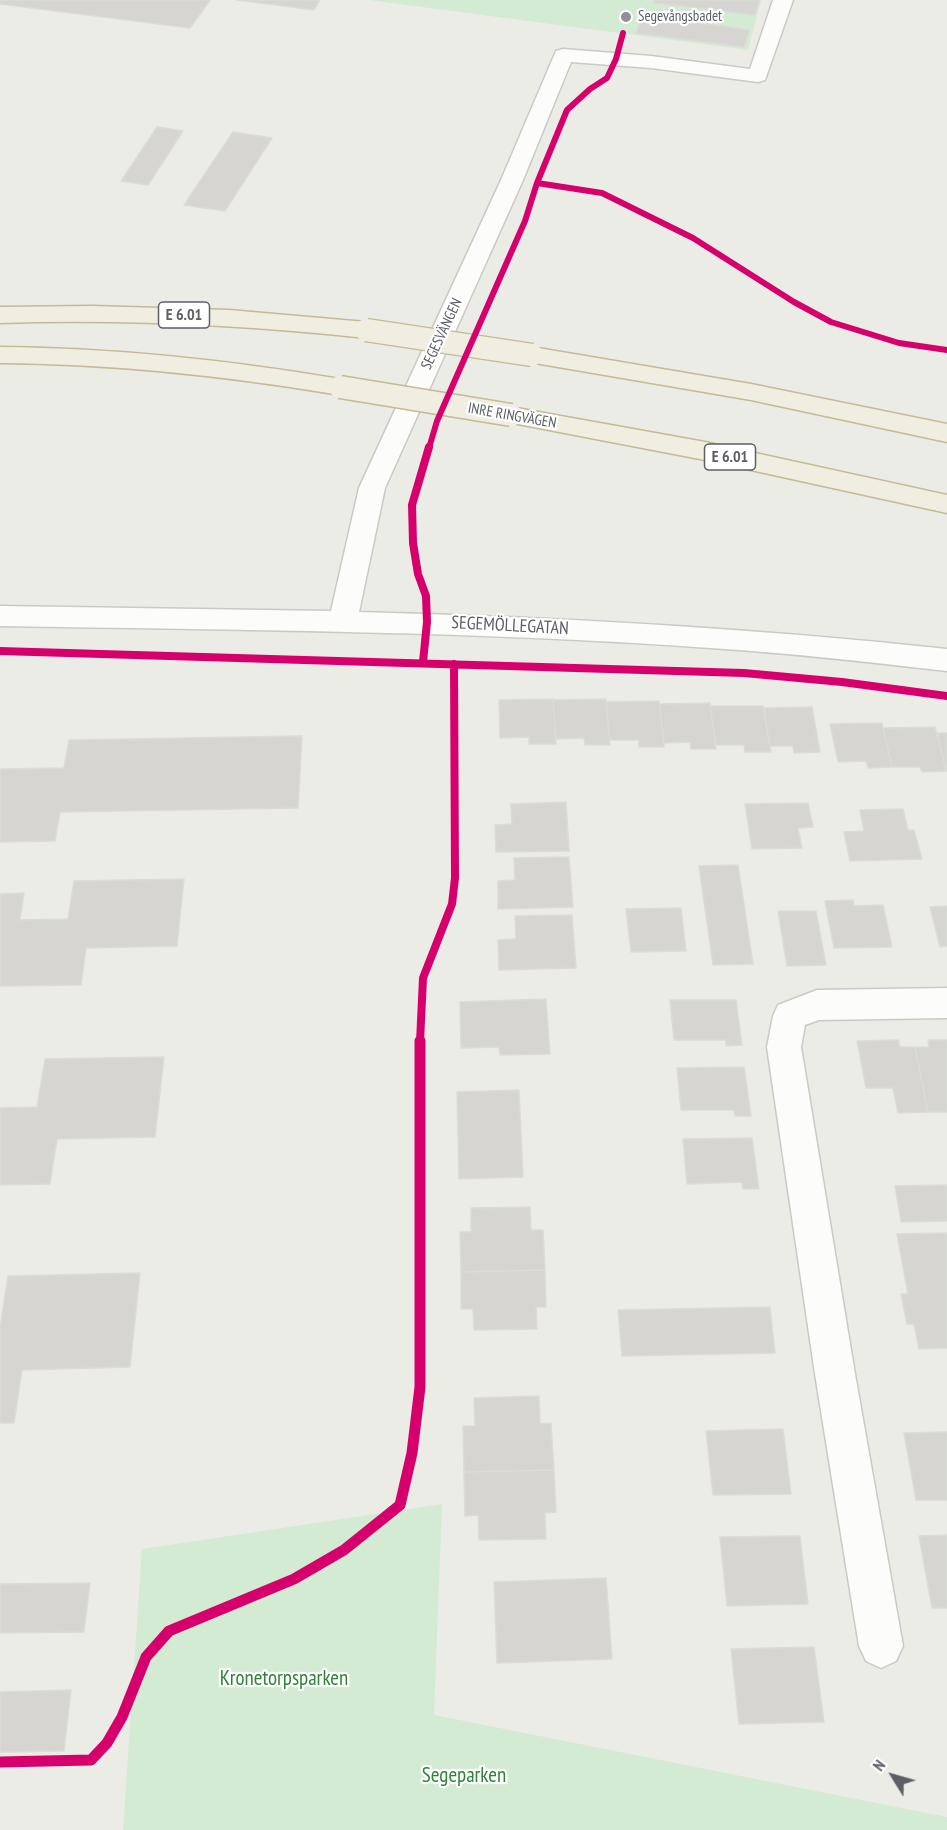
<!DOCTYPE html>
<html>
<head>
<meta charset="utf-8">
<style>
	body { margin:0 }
	#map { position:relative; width:947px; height:1830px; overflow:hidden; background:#ecece7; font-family:"PT Sans Narrow",sans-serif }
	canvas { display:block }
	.north { position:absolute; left:863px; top:1746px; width:60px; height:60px; -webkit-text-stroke:4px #fff; paint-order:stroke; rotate:307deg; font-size:16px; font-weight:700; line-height:24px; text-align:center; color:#5c5f65 }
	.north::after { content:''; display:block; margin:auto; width:21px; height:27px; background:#5c5f65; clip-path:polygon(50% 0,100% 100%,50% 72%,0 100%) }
</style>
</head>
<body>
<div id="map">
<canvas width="947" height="1830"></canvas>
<div class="north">N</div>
</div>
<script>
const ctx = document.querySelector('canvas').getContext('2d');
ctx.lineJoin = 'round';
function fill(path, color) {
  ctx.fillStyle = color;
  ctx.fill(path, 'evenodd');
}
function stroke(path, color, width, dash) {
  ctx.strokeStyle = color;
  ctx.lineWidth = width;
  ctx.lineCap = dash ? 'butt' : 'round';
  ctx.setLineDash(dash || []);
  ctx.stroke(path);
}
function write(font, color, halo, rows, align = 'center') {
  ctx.font = font + ' "PT Sans Narrow",sans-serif';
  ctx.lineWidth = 4.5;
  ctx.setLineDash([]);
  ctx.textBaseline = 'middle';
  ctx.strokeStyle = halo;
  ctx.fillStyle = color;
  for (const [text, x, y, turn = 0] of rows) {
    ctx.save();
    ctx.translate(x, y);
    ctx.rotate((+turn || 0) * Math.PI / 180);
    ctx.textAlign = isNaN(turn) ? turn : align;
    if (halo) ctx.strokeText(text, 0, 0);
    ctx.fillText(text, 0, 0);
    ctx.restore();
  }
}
fill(new Path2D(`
	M 369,0 L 761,0 L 748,50 Z
	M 442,1504 L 434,1715 L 947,1817 L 947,1830 L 123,1830 L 142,1549 Z`), '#d3ead3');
const building = new Path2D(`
	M 0,0 L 210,0 L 190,28 L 0,4 Z
	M 237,0 L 320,0 L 314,10 Z
	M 655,0 L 760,0 L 755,15 L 654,3 Z
	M 644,11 L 666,14 L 665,18 L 750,30 L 744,47 L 636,33 Z
	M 157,127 L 183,131 L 148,185 L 121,181 Z
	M 233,132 L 272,138 L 225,211 L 184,205 Z
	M 553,699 L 556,744 L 529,744 L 529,737 L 500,738 L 499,700 Z
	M 606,699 L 610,745 L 585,745 L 584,738 L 556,739 L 553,700 Z
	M 659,701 L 664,747 L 639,747 L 639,740 L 610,740 L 606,702 Z
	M 710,703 L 716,749 L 691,749 L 690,742 L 664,743 L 659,704 Z
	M 710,706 L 763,706 L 771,752 L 745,752 L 744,745 L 716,745 Z
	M 812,707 L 820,752 L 794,753 L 793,746 L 770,746 L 764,708 Z
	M 882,723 L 892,767 L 868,768 L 866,761 L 838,762 L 830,724 Z
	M 935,727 L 946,771 L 922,772 L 920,767 L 892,767 L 883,728 Z
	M 937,733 L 947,733 L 947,771 L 946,771 Z
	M 302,736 L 298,808 L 60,812 L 55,841 L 0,842 L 0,769 L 64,768 L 69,740 Z
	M 566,802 L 569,851 L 496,852 L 495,825 L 512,824 L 511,804 Z
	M 808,803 L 813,827 L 798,828 L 802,848 L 752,849 L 745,804 Z
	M 903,809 L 908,830 L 914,830 L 922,859 L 850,861 L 844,832 L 864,831 L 860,810 Z
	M 569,857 L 573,907 L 498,909 L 498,881 L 515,880 L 514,858 Z
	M 738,865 L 753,964 L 713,965 L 699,866 Z
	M 184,879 L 177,946 L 86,948 L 81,985 L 0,986 L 0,894 L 24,893 L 20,920 L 68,919 L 74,881 Z
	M 853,900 L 854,906 L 883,905 L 892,947 L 834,948 L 825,901 Z
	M 947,906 L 947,946 L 940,947 L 930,907 Z
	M 681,908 L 686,951 L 631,952 L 626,909 Z
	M 778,911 L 816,911 L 826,965 L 787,966 Z
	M 572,915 L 576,968 L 499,970 L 498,940 L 516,939 L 515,916 Z
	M 546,999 L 550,1054 L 500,1055 L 499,1047 L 461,1048 L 460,1002 Z
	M 670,1000 L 736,1000 L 742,1045 L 726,1046 L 726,1040 L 674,1040 Z
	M 898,1040 L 900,1047 L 915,1047 L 928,1112 L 898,1113 L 893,1088 L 866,1088 L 857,1041 Z
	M 928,1040 L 947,1040 L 947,1112 L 928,1112 L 915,1047 L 929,1047 Z
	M 164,1057 L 155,1137 L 57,1139 L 50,1184 L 0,1185 L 0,1108 L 37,1107 L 45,1059 Z
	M 744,1067 L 751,1116 L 735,1116 L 734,1110 L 681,1110 L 677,1068 Z
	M 519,1090 L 523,1177 L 459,1179 L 457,1092 Z
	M 752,1138 L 759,1189 L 743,1189 L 742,1182 L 687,1184 L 683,1139 Z
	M 947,1185 L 947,1221 L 901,1222 L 895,1186 Z
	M 530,1207 L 531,1230 L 543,1230 L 545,1270 L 461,1272 L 460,1232 L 471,1232 L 471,1208 Z
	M 947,1233 L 947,1348 L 919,1349 L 914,1324 L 907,1324 L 901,1294 L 908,1294 L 897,1234 Z
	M 545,1270 L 546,1307 L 536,1307 L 537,1329 L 474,1330 L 473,1309 L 461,1309 L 461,1272 Z
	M 140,1273 L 130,1367 L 22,1370 L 14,1423 L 0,1423 L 0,1328 L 8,1276 Z
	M 770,1307 L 775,1353 L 622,1356 L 618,1310 Z
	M 539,1396 L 540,1424 L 551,1423 L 554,1470 L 464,1472 L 463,1426 L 475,1426 L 474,1398 Z
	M 783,1429 L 791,1494 L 713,1495 L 706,1431 Z
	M 947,1432 L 947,1500 L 916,1500 L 904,1433 Z
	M 554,1470 L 556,1512 L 545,1513 L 546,1539 L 479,1540 L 478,1515 L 465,1516 L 464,1472 Z
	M 947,1535 L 947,1608 L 932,1608 L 919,1536 Z
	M 800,1536 L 808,1604 L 727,1606 L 720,1537 Z
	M 606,1578 L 612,1659 L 497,1663 L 494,1582 Z
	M 90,1583 L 84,1632 L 0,1633 L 0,1584 Z
	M 814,1647 L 824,1722 L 739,1724 L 731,1649 Z
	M 71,1690 L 64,1751 L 0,1752 L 0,1692 Z`);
fill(building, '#d6d5d2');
stroke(building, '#dcdbd6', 1.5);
const minor = new Path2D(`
	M 773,0 L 793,0 L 765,80 L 758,82 L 651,68 L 571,62 L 523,180 L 385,488 L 359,612 C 556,617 751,628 947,649 L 947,671 C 868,662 789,653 710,648 C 474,631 237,630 0,626 L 0,606 L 331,611 L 359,488 L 501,180 L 556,51 L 563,49 L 651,56 L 750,69 Z
	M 947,988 L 947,1018 L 819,1020 L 805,1025 L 801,1047 L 855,1374 L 903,1646 L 896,1661 L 881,1668 L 866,1661 L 859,1646 L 815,1374 L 767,1047 L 773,1016 L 778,1005 L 817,990 Z`);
const highway = new Path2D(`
	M 92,306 L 229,310 L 366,322 L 375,325 L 378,330 L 375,335 L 366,338 C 244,325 123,319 0,323 L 0,307 Z
	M 0,347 C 115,348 227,360 340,379 L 349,381 L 353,387 L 349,393 L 340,395 C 227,376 115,364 0,363 Z
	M 532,347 L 751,384 L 947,424 L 947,442 L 751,400 L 523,361 L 520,355 L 523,349 Z
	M 511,407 L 705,442 L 947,495 L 947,513 L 705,460 L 502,421 L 498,415 L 502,409 Z`);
stroke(minor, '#c9c9c7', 3);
stroke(highway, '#c4ba93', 3);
fill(minor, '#fcfcfb');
fill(highway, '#efeee1');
const highwayBridge = new Path2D(`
	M 366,330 L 532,355
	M 340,387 L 511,415`);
stroke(highwayBridge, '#c4ba93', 25, []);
stroke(highwayBridge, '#efeee1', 22);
stroke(new Path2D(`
	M 537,183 L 602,193 L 693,238 L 794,302 L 831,322 L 899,343 L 947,350
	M 429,448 L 437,421 L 525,221 L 537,183 L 567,110 L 590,89 L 607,78 L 616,59 L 623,33`), '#d6006c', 6);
stroke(new Path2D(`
	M 0,651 L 744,673 L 842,682 L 947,696
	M 423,662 L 427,622 L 426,596 L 418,574 L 413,543 L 412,505 L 429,447
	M 420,1042 L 423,978 L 452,904 L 455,878 L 454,664`), '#d6006c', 8);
stroke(new Path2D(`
	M 0,1762 L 91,1760 L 107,1743 L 122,1717 L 146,1657 L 169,1631 L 294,1579 L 344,1550 L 400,1505 L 412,1453 L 420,1387 L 420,1041`), '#d6006c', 11);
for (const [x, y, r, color] of [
	[626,17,6,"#8e9092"]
]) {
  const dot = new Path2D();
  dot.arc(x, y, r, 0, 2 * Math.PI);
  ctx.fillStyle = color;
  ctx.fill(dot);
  stroke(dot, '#fff', 2);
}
write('15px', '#5c5f65', '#fff', [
	["Segevångsbadet",638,17]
], 'left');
write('15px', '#5c5f65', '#fff', [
	["SEGESVÄNGEN",442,334,-65],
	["INRE RINGVÄGEN",512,416,10]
]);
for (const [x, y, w] of [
	[184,315,51],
	[730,457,51]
]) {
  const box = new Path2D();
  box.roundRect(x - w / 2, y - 13, w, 26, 4.5);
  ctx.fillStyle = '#fff';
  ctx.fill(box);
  stroke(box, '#5c5f65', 1.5);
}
write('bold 16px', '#5c5f65', null, [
	["E 6.01",184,315],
	["E 6.01",730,457]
]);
write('18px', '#5c5f65', '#fff', [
	["SEGEMÖLLEGATAN",510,626,3]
]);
write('21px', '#30823b', '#fff', [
	["Kronetorpsparken",284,1679],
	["Segeparken",464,1776]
]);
</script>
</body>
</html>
